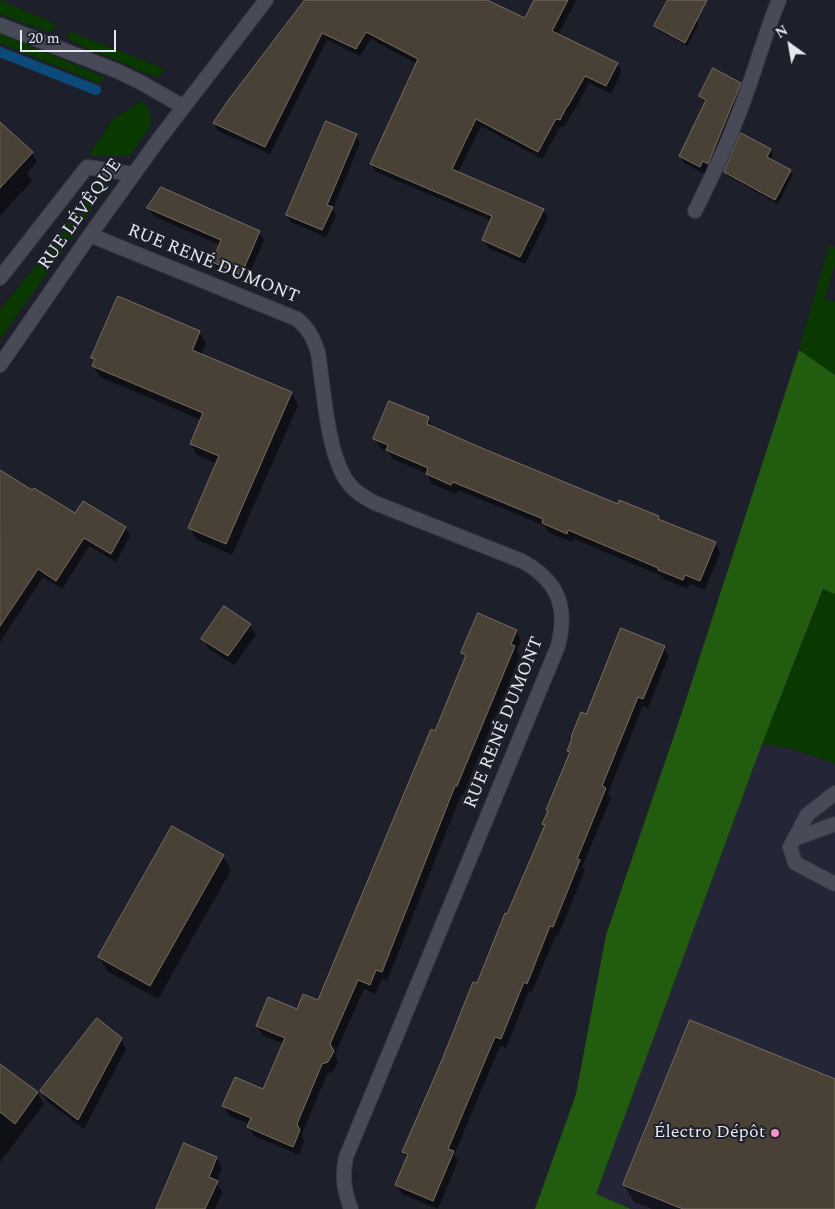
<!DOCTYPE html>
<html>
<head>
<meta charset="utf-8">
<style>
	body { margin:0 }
	#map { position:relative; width:835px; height:1209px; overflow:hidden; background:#1d1f2a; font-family:Spectral,serif }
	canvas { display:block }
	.north { position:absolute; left:765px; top:20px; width:50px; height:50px; -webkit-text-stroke:4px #1d1f2a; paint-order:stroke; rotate:328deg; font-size:14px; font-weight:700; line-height:20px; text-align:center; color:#e6e8f0 }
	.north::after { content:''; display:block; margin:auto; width:18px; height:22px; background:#e6e8f0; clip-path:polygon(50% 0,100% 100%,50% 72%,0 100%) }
	.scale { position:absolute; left:20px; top:30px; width:96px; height:22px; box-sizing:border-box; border:2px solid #e6e8f0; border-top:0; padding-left:6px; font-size:15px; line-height:18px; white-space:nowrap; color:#e6e8f0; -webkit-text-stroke:4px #1d1f2a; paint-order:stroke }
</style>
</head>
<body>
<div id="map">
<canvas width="835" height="1209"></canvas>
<div class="north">N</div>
<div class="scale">20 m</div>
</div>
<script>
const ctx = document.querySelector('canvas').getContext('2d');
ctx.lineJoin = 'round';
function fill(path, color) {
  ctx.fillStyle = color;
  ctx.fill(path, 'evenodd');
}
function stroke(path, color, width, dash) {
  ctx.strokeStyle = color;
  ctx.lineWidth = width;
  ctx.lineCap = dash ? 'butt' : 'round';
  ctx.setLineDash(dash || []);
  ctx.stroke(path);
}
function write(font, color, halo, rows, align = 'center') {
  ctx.font = font + ' Spectral,serif';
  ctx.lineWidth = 4;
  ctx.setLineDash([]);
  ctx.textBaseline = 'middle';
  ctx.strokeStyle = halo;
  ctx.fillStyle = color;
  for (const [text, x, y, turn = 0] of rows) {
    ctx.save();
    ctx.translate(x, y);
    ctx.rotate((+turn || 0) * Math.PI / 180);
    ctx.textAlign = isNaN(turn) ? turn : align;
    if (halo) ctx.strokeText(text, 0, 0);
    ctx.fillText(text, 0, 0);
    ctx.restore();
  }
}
fill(new Path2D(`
	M 762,744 L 794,749 L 835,764 L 835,1209 L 631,1209 L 596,1194 Z`), '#242638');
fill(new Path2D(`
	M 0,0 L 56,24 L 52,31 L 49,32 L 0,14 Z
	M 69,31 L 165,69 L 158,77 L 156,77 L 71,41 L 68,35 Z
	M 0,33 L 104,77 L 100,84 L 0,43 Z
	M 142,101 C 150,109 153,117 149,128 L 129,156 L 88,156 L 113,119 Z
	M 103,181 L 107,182 L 108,186 L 0,339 L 0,310 Z
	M 829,246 L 835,247 L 835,264 L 824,302 L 835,302 L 835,375 L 799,350 Z
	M 824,589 L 835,594 L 835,764 L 794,749 L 762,744 Z`), '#0a3900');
fill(new Path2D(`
	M 799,350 L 835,375 L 835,594 L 823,589 L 762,744 L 596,1194 L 631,1209 L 535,1209 L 576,1094 L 606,935 L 682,712 Z`), '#215c0f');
fill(new Path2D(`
	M 306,0 L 485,0 L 525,19 L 535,0 L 576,0 L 558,35 L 617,64 L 622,71 L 611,94 L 589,83 L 573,113 L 572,113 L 564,127 L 561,126 L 542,159 L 481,126 L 458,173 L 543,210 L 548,218 L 525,264 L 488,248 L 484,240 L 492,221 L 376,172 L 371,164 L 417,64 L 371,39 L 360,56 L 327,40 L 270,154 L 218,131 L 214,123 Z
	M 696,20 L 699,24 L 687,46 L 658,30 L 656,26 Z
	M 740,84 L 744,91 L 712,170 L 708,168 L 705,174 L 684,163 L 680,156 L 705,103 L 700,96 Z
	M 0,128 L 32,153 L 37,162 L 27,173 L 32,181 L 0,216 Z
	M 356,135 L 360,143 L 333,209 L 336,216 L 326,237 L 291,222 L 287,215 Z
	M 770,150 L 773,155 L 770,160 L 790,171 L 793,175 L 778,204 L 728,176 L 725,172 Z
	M 149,208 L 259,232 L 264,240 L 246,282 L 218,270 L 213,262 L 220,245 L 153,216 Z
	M 199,332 L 206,343 L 201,355 L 292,393 L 298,405 L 232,555 L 196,539 L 190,528 L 217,464 L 197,455 L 191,444 L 201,420 L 100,377 L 93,366 L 95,362 L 93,358 ZM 196,337 L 199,337 L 191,356 L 188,355 Z
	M 428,418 L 434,428 L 618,505 L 658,517 L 661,522 L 715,543 L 720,553 L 705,590 L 690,584 L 688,589 L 664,579 L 662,576 L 574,539 L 572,542 L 548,532 L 545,526 L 458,490 L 456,494 L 432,484 L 427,474 L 393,459 L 388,452 L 380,448 L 375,439 Z
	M 0,471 L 75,515 L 125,527 L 130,536 L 116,562 L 89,546 L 62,589 L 43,577 L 0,642 Z
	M 224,608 L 250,625 L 256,635 L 234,665 L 208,648 L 203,639 Z
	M 516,631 L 521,640 L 517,651 L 520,656 L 463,795 L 461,795 L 387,981 L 382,979 L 375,994 L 364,989 L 335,1054 L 338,1062 L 333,1071 L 327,1074 L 302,1134 L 304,1141 L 299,1155 L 254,1136 L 249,1126 L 250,1124 L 229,1116 L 224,1106 L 264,1090 L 284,1044 L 262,1035 L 257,1025 L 319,1002 L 436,732 L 466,658 L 463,653 Z
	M 664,647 L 669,656 L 648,708 L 643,706 L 608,793 L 611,798 L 582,867 L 585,870 L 558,936 L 556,935 L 532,992 L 529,991 L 506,1048 L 500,1046 L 454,1155 L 458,1161 L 438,1209 L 402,1194 L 396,1185 L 408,1159 L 403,1152 L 478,985 L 545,826 L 544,824 L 570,755 L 568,751 L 586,715 Z
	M 173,827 L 223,856 L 231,870 L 158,999 L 107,971 L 99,957 Z
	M 121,1039 L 126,1049 L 84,1129 L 47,1101 L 41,1091 Z
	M 0,1065 L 37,1093 L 44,1104 L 0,1162 Z
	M 835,1081 L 835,1209 L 652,1209 L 634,1202 L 624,1185 Z
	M 185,1144 L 217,1158 L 222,1168 L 216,1182 L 222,1192 L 215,1209 L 157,1209 Z`), '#0007');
stroke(new Path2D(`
	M 0,52 L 96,90`), '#0b4a79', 10);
const building = new Path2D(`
	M 305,0 L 487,0 L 525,18 L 534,0 L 568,0 L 552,31 L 618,63 L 606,86 L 585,76 L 568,106 L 567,106 L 560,120 L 556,119 L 538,152 L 476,119 L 452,169 L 544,209 L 520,257 L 482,240 L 492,216 L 370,164 L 418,59 L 366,32 L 356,49 L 322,33 L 265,147 L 213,123 L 227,102 Z
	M 668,0 L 707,0 L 685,43 L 654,26 Z
	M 713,68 L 741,83 L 708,164 L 703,161 L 700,167 L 679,156 L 706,100 L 699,96 Z
	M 326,121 L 357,134 L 327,205 L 333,207 L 322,230 L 286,215 Z
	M 0,122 L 33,152 L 0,188 Z
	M 741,133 L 771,149 L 767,157 L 791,170 L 775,200 L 724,172 Z
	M 161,187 L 260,231 L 241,275 L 212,262 L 221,240 L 147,208 Z
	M 118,296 L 200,331 L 192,350 L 292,392 L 226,544 L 188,528 L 219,456 L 190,444 L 203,413 L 92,366 L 95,359 L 91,358 Z
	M 389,401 L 429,417 L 427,424 L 484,449 L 618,504 L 619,500 L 659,516 L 658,519 L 716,542 L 700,581 L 685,575 L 683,580 L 658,570 L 658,568 L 568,530 L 567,534 L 542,523 L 543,519 L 453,482 L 451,485 L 426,474 L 428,468 L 386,450 L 388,445 L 373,439 Z
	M 0,470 L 32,490 L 34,488 L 75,513 L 83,501 L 126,527 L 111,554 L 84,538 L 56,581 L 38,569 L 0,626 Z
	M 224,606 L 251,624 L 228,656 L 201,639 Z
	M 478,613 L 517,630 L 511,644 L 515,646 L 457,786 L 455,786 L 382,972 L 376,970 L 370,985 L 358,980 L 330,1044 L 334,1051 L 328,1062 L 322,1064 L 297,1124 L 300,1130 L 293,1147 L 247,1127 L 251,1118 L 222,1106 L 235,1077 L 263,1089 L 285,1038 L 256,1026 L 268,997 L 297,1009 L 303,994 L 318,1000 L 431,729 L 435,731 L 466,655 L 461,653 Z
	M 621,628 L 665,646 L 643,699 L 638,697 L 602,786 L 606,788 L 577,859 L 580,860 L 553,927 L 550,926 L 527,984 L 524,982 L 501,1039 L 495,1037 L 448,1149 L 454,1151 L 433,1201 L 395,1185 L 408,1154 L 402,1152 L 442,1060 L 473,982 L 477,983 L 505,913 L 507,914 L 545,825 L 542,824 L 548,811 L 546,810 L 570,752 L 567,751 L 572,738 L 571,737 L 581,712 L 586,714 Z
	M 172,826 L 224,855 L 150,986 L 98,957 Z
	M 97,1018 L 122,1038 L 78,1120 L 40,1091 Z
	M 690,1020 L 835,1079 L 835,1209 L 683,1209 L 623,1185 Z
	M 0,1064 L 38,1092 L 15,1124 L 0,1112 Z
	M 184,1143 L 217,1157 L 209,1177 L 218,1181 L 205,1209 L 156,1209 Z`);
fill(building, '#494135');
stroke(building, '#776e61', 1);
const service = new Path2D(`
	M 695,211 C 709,182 724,153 735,123 C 752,83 762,41 779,0
	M 835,793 L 807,815 L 790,847 L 795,863 L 835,884
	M 794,839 L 835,824`);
const minor = new Path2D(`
	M 0,25 L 117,71 L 142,83 L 184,107
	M 90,235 L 297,319 C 309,329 314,339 318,353 C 324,389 327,458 350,485 C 356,493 366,498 375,503 L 522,561 C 558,581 568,606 558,646 L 346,1157 C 342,1176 344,1191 351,1209
	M 0,278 L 87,167 L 133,174
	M 0,365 L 90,235 L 159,139 L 266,0`);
stroke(service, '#393943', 16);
stroke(minor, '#393943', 16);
stroke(service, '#484a58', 14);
stroke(minor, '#484a58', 14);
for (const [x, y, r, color] of [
	[775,1133,5,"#f790cd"]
]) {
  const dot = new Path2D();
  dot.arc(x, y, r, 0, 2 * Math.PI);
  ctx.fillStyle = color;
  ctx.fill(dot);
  stroke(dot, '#1d1f2a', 2);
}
write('18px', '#e6e8f0', '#1d1f2a', [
	["RUE LÉVÊQUE",81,215,-55],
	["RUE RENÉ DUMONT",213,265,22],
	["RUE RENÉ DUMONT",505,723,-68]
]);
write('18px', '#e6e8f0', '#1d1f2a', [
	["Électro Dépôt",765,1133]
], 'right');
</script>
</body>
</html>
